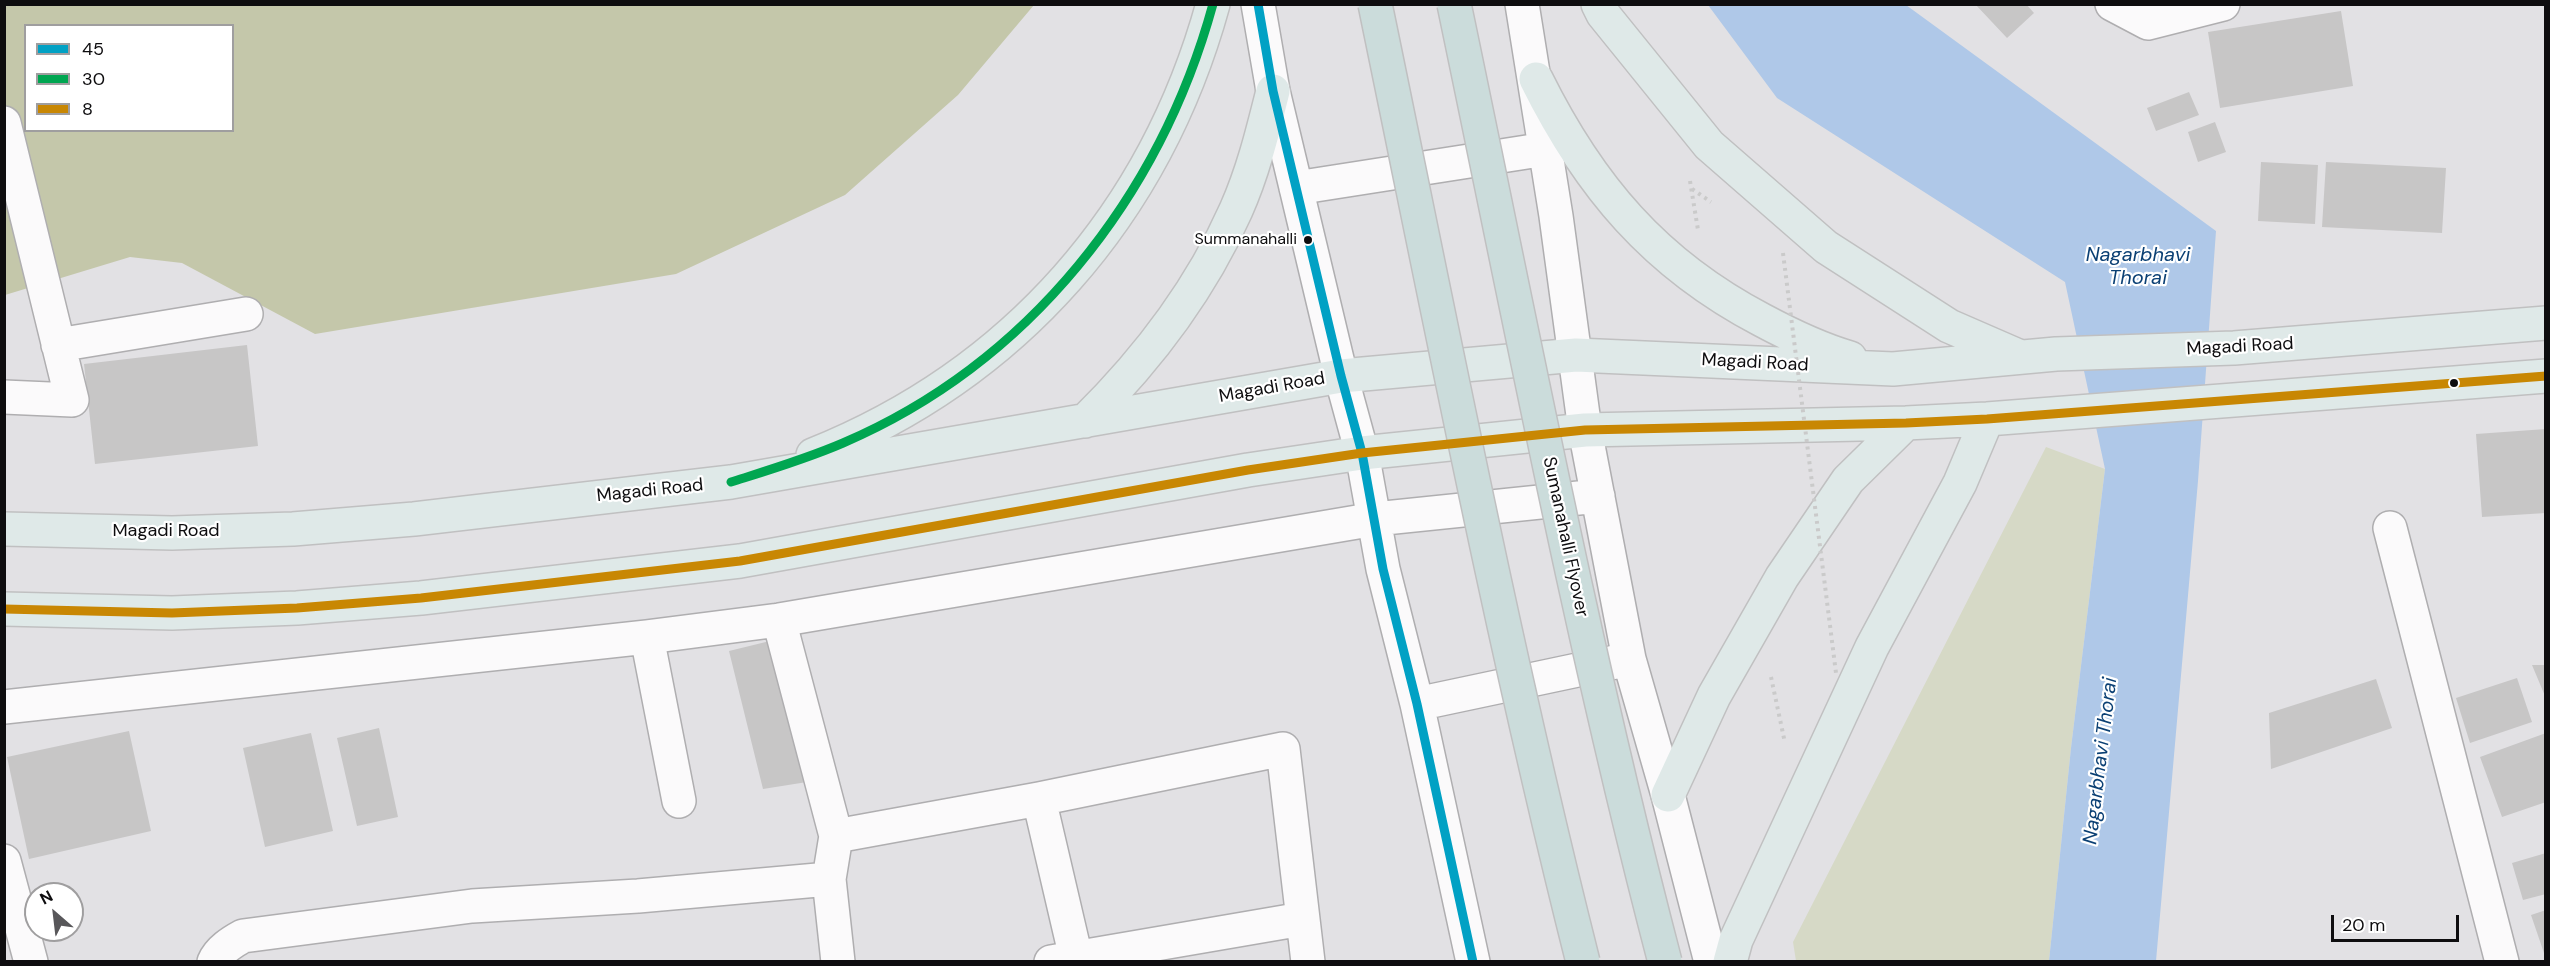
<!DOCTYPE html>
<html>
<head>
<meta charset="utf-8">
<style>
	body { margin:0 }
	#map { position:relative; width:2550px; height:966px; overflow:hidden; background:#e2e1e4; font-family:"DM Sans",sans-serif }
	canvas { display:block }
	.frame { position:absolute; inset:0; border:6px solid #0e0d0f; pointer-events:none }
	.legend { position:absolute; left:24px; top:24px; width:210px; height:108px; box-sizing:border-box; background:#fff; border:2px solid #9f9e9f; margin:0; padding:8px 10px; list-style:none; font-size:18px; color:#0e0d0f }
	.legend li { display:flex; align-items:center; gap:12px; height:30px }
	.legend b { width:30px; border:2px solid #9f9e9f }
	.north { position:absolute; left:24px; top:882px; width:60px; height:60px; box-sizing:border-box; background:#fff; border:2px solid #9f9e9f; border-radius:50%; rotate:332deg; font-size:16px; font-weight:700; line-height:24px; text-align:center; color:#0e0d0f }
	.north::after { content:''; display:block; margin:auto; width:21px; height:27px; background:#58575a; clip-path:polygon(50% 0,100% 100%,50% 72%,0 100%) }
	.scale { position:absolute; left:2331px; top:915px; width:128px; height:27px; box-sizing:border-box; border:3px solid #0e0d0f; border-top:0; padding-left:8px; font-size:18px; line-height:21px; white-space:nowrap; color:#0e0d0f; -webkit-text-stroke:4px #fff; paint-order:stroke }
</style>
</head>
<body>
<div id="map">
<canvas width="2550" height="966"></canvas>
<div class="frame"></div>
<ul class="legend">
<li><b style="height:8px;background:#01a1c4"></b>45</li>
<li><b style="height:8px;background:#00a651"></b>30</li>
<li><b style="height:8px;background:#c88703"></b>8</li>
</ul>
<div class="north">N</div>
<div class="scale">20 m</div>
</div>
<script>
const ctx = document.querySelector('canvas').getContext('2d');
ctx.lineJoin = 'round';
function fill(path, color) {
  ctx.fillStyle = color;
  ctx.fill(path, 'evenodd');
}
function stroke(path, color, width, dash) {
  ctx.strokeStyle = color;
  ctx.lineWidth = width;
  ctx.lineCap = dash ? 'butt' : 'round';
  ctx.setLineDash(dash || []);
  ctx.stroke(path);
}
function write(font, color, halo, rows, align = 'center') {
  ctx.font = font + ' "DM Sans",sans-serif';
  ctx.lineWidth = 4.5;
  ctx.setLineDash([]);
  ctx.textBaseline = 'middle';
  ctx.strokeStyle = halo;
  ctx.fillStyle = color;
  for (const [text, x, y, turn = 0] of rows) {
    ctx.save();
    ctx.translate(x, y);
    ctx.rotate((+turn || 0) * Math.PI / 180);
    ctx.textAlign = isNaN(turn) ? turn : align;
    if (halo) ctx.strokeText(text, 0, 0);
    ctx.fillText(text, 0, 0);
    ctx.restore();
  }
}
fill(new Path2D(`
	M 2046,447 L 2105,469 L 2071,748 L 2049,961 L 1796,961 L 1793,942 Z`), '#d6d9c6');
fill(new Path2D(`
	M 5,5 L 1034,5 L 958,95 L 845,195 L 676,274 L 315,334 L 182,263 L 130,257 L 5,295 ZM 26,26 L 232,26 L 232,130 L 26,130 Z`), '#c4c7aa');
fill(new Path2D(`
	M 1708,5 L 1906,5 L 2216,231 L 2198,481 L 2156,961 L 2049,961 L 2071,748 L 2105,469 L 2065,282 L 1777,98 Z`), '#afc8e8');
fill(new Path2D(`
	M 1975,4 L 2026,4 L 2034,13 L 2007,38 Z
	M 2341,11 L 2353,86 L 2220,108 L 2208,32 Z
	M 2189,92 L 2199,115 L 2156,131 L 2147,108 Z
	M 2215,122 L 2226,152 L 2198,162 L 2188,132 Z
	M 2261,162 L 2318,165 L 2315,224 L 2258,221 Z
	M 2326,162 L 2446,168 L 2442,233 L 2322,227 Z
	M 247,345 L 258,446 L 95,464 L 84,364 Z
	M 2546,429 L 2546,513 L 2482,517 L 2476,434 Z
	M 774,640 L 807,782 L 763,789 L 729,651 Z
	M 2532,665 L 2546,665 L 2546,696 L 2545,696 Z
	M 2517,678 L 2532,722 L 2470,743 L 2456,698 Z
	M 2376,679 L 2392,728 L 2271,769 L 2269,713 Z
	M 379,728 L 398,817 L 357,826 L 337,738 Z
	M 129,731 L 151,831 L 29,859 L 7,757 Z
	M 311,733 L 333,831 L 265,847 L 243,748 Z
	M 2546,733 L 2546,802 L 2502,817 L 2480,757 Z
	M 2546,853 L 2546,894 L 2523,900 L 2512,863 Z
	M 2546,910 L 2546,956 L 2545,956 L 2531,915 Z`), '#c7c6c6');
const minor = new Path2D(`
	M 1258,4 L 1273,91 L 1341,376 L 1362,453 L 1383,569 L 1417,704 L 1473,962
	M 1522,4 L 1556,216 L 1585,430 L 1629,659 L 1668,795 L 1711,962
	M 2112,4 L 2148,23 L 2223,4
	M 4,123 L 72,400 L 4,397
	M 1296,188 L 1546,149
	M 58,345 L 246,314
	M 2390,528 L 2502,962
	M 779,620 L 836,836
	M 647,637 L 679,801
	M 1417,704 L 1620,661
	M 4,707 L 647,637 L 779,620 L 1375,519 L 1598,496
	M 1039,799 L 1077,962
	M 4,861 L 31,962
	M 829,879 L 836,836 L 1039,799 L 1283,749 L 1308,962
	M 214,962 C 219,950 232,942 243,936 L 472,906 L 638,896 L 829,879 L 838,962
	M 1051,962 L 1302,919`);
const major = new Path2D(`
	M 1598,4 L 1603,14 L 1709,145 L 1826,247 L 1949,326 L 2018,356
	M 1536,79 C 1589,186 1655,264 1762,320 C 1790,335 1819,349 1850,358
	M 1085,421 C 1148,359 1200,291 1236,210 C 1253,172 1263,131 1273,91
	M 813,455 C 1015,374 1155,214 1213,4
	M 4,529 L 172,533 L 293,529 L 414,519 L 731,482 L 1341,376 L 1576,355 L 1893,369 L 2056,354 L 2234,348 L 2546,323
	M 4,609 L 172,613 L 297,608 L 421,598 L 740,561 L 1248,470 L 1362,453 L 1585,430 L 1906,423 L 1987,419 L 2546,376
	M 1668,795 L 1714,696 L 1782,577 L 1848,480 L 1906,423
	M 1730,962 L 1736,940 L 1872,647 L 1960,483 L 1987,419`);
stroke(minor, '#afaeb0', 36);
stroke(major, '#c0c0c1', 36);
stroke(new Path2D(`
	M 1690,181 L 1698,230
	M 1692,189 L 1711,202
	M 1771,677 L 1785,743`), '#cacaca', 4, [3, 4.5]);
stroke(minor, '#fbfafb', 33);
stroke(major, '#dfe9e8', 33);
const highwayBridge = new Path2D(`
	M 1375,4 C 1441,324 1503,645 1583,962
	M 1454,4 C 1521,324 1582,646 1665,962`);
stroke(highwayBridge, '#c0c0c1', 36, []);
stroke(new Path2D(`
	M 1783,253 L 1836,673`), '#cacaca', 4, [3, 4.5]);
stroke(highwayBridge, '#cbdcdb', 33);
stroke(new Path2D(`
	M 1258,4 L 1273,91 L 1341,376 L 1362,453 L 1383,569 L 1417,704 L 1473,962`), '#01a1c4', 9);
stroke(new Path2D(`
	M 731,482 C 769,470 806,459 843,443 C 1029,363 1160,197 1213,4`), '#00a651', 9);
stroke(new Path2D(`
	M 4,609 L 172,613 L 297,608 L 421,598 L 740,561 L 1248,470 L 1362,453 L 1585,430 L 1906,423 L 1987,419 L 2546,376`), '#c88703', 9);
for (const [x, y, r, color] of [
	[1308,240,5,"#0e0d0f"],
	[2454,383,5,"#0e0d0f"]
]) {
  const dot = new Path2D();
  dot.arc(x, y, r, 0, 2 * Math.PI);
  ctx.fillStyle = color;
  ctx.fill(dot);
  stroke(dot, '#fff', 2);
}
write('16px', '#0e0d0f', '#fff', [
	["Summanahalli",1297,240]
], 'right');
write('18px', '#0e0d0f', '#fff', [
	["Magadi Road",2240,347,-3],
	["Magadi Road",1755,363,3],
	["Magadi Road",1272,388,-10],
	["Magadi Road",650,491,-6],
	["Magadi Road",166,531],
	["Sumanahalli Flyover",1565,537,78]
]);
write('italic 20px', '#0b4074', '#fff', [
	["Nagarbhavi",2138,256],
	["Thorai",2138,279],
	["Nagarbhavi Thorai",2101,761,-83]
]);
</script>
</body>
</html>
